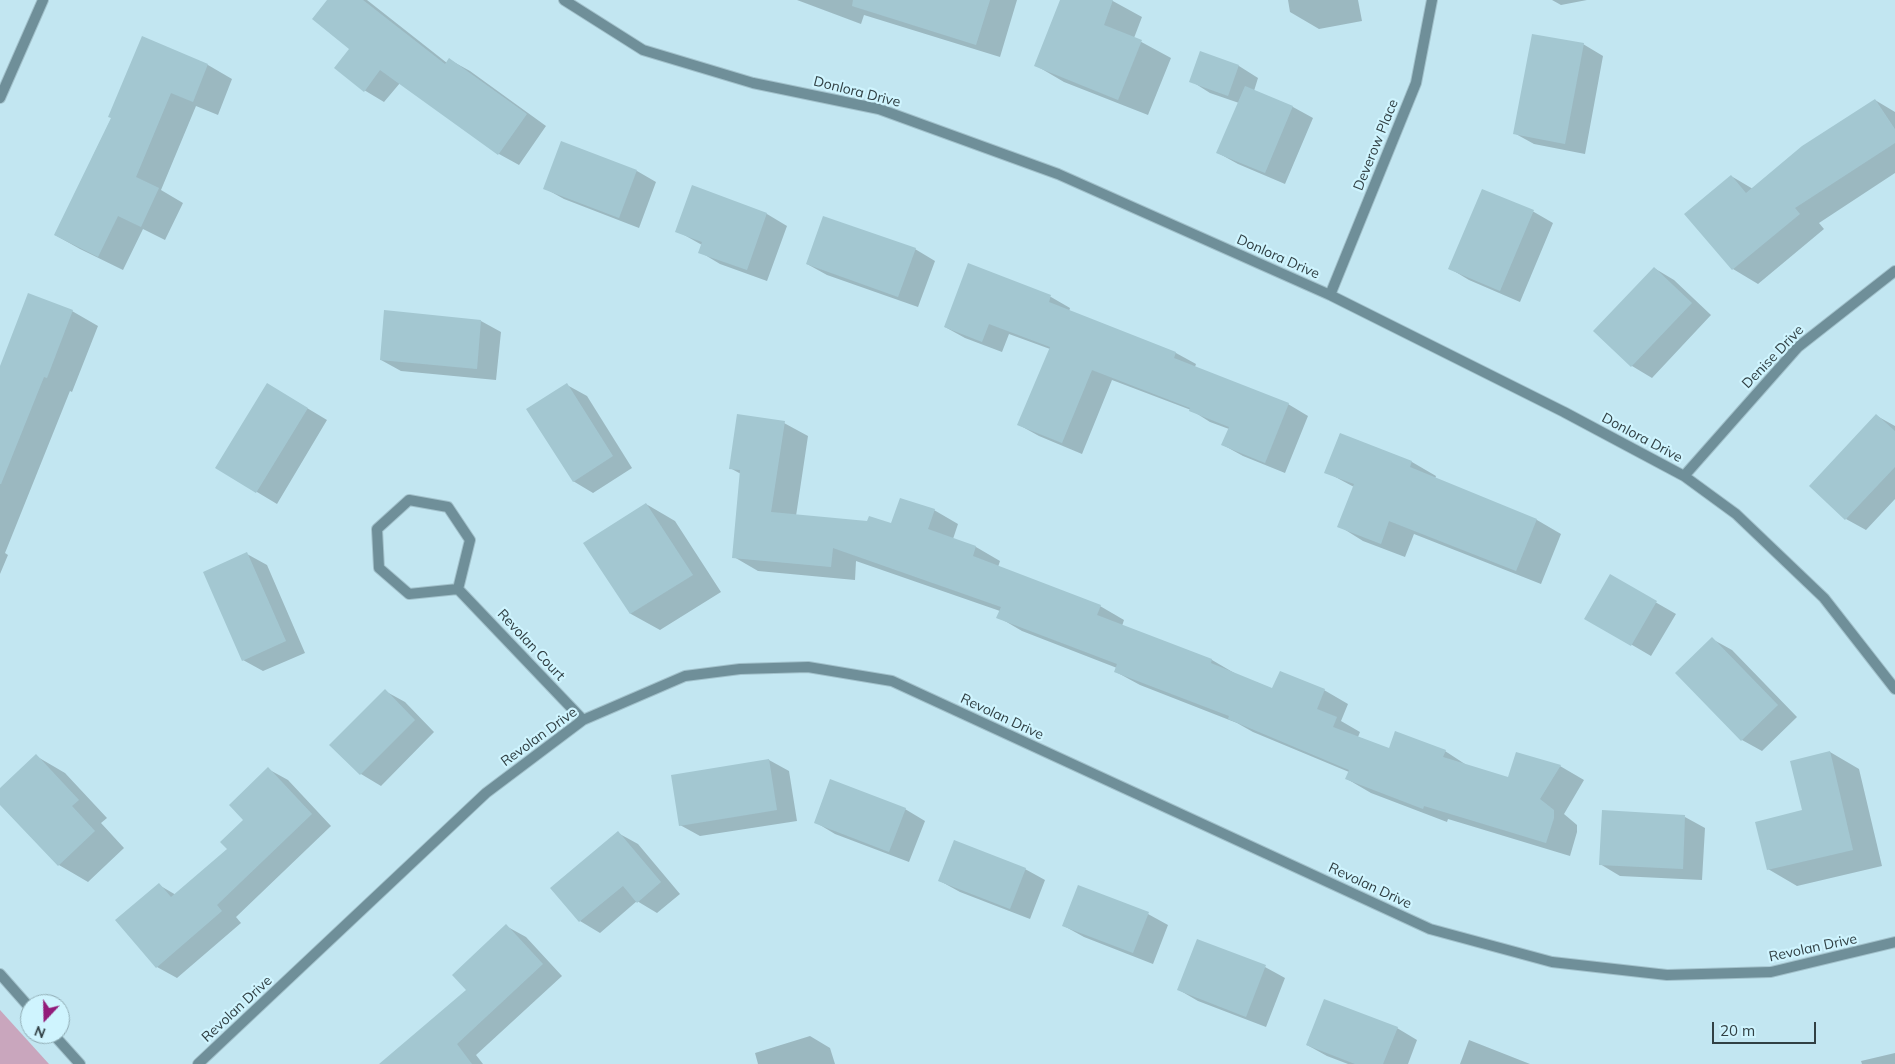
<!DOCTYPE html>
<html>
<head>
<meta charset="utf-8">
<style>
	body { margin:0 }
	#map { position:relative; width:1895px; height:1064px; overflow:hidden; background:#c2e6f1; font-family:Mulish,sans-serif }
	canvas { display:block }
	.north { position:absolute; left:20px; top:994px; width:50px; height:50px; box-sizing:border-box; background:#cff4fe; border:1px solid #90acb4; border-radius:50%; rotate:201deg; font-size:14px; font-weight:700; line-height:20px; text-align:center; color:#314044 }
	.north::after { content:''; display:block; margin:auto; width:18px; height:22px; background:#921c7a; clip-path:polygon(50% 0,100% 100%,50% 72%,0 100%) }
	.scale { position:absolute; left:1712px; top:1022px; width:104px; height:22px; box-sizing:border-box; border:2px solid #314044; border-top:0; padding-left:6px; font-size:15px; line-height:18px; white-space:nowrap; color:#314044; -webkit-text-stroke:4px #cff4fe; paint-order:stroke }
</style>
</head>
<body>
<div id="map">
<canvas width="1895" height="1064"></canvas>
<div class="north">N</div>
<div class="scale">20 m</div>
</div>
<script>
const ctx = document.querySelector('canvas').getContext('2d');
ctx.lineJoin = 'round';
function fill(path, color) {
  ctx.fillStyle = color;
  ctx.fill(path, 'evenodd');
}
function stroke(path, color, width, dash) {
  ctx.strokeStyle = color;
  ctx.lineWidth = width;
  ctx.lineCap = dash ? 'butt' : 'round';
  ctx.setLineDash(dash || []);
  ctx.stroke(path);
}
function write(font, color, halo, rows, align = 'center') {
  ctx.font = font + ' Mulish,sans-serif';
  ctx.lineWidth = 4.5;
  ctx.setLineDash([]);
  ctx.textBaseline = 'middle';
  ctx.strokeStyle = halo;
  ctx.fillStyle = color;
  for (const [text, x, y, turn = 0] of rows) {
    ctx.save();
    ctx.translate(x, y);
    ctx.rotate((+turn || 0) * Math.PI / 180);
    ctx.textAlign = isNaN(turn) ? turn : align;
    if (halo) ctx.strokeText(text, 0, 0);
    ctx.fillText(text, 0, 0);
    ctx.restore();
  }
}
fill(new Path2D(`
	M 0,1010 L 49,1064 L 0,1064 Z`), '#c9a6bd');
fill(new Path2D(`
	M 328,0 L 367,0 L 447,63 L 450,60 L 470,71 L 546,126 L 519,165 L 499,154 L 400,83 L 384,102 L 364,90 L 351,49 Z
	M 797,0 L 1017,0 L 1000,57 L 864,15 L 861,24 Z
	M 1062,0 L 1111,0 L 1142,17 L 1134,38 L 1171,58 L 1148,115 L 1064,82 L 1035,65 Z
	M 1288,0 L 1358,0 L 1362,21 L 1319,29 L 1290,12 Z
	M 1552,0 L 1587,0 L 1561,5 Z
	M 143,38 L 208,65 L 232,79 L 218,115 L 196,106 L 161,190 L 183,203 L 165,240 L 143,229 L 123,270 L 80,249 L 55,235 L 112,117 Z
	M 1583,44 L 1603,56 L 1585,154 L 1534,144 L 1514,133 Z
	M 1201,52 L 1239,66 L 1258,78 L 1254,91 L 1293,107 L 1313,118 L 1285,184 L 1238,164 L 1218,153 L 1239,103 L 1210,93 L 1191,81 Z
	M 1875,100 L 1895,112 L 1895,173 L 1819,223 L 1824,229 L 1758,284 L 1733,269 L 1686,214 L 1731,176 L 1753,189 Z
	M 637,171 L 656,182 L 639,228 L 564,199 L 544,188 Z
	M 693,187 L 767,214 L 787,226 L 767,281 L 720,264 L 700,252 L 702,245 L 677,231 Z
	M 1483,190 L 1534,212 L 1553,223 L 1520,302 L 1469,280 L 1449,268 Z
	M 915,249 L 935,261 L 918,307 L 827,275 L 807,264 Z
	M 969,265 L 1051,297 L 1070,308 L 1069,312 L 1176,353 L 1196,364 L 1195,367 L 1288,404 L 1308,416 L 1285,473 L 1243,456 L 1223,445 L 1229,429 L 1210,422 L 1191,410 L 1112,380 L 1082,454 L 1039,436 L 1019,425 L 1050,349 L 1009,334 L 1002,352 L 965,338 L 945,327 Z
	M 1654,268 L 1674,280 L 1711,315 L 1652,378 L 1632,366 L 1595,331 Z
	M 72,311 L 98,326 L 72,392 L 70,391 L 5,553 L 8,555 L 0,574 L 0,370 Z
	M 481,321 L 501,332 L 496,380 L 401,371 L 381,360 Z
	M 567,385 L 587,396 L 632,468 L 593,493 L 573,481 Z
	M 287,396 L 327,420 L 277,504 L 217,468 Z
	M 1877,416 L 1895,426 L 1895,499 L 1866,530 L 1846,519 Z
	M 784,423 L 808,436 L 796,516 L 892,525 L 934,510 L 958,524 L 953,539 L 976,547 L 1000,561 L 998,567 L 1100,606 L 1124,620 L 1122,626 L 1212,660 L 1236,674 L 1273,689 L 1324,690 L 1348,704 L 1341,721 L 1360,732 L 1358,737 L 1389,749 L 1445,751 L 1468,766 L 1509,779 L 1560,766 L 1584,780 L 1564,814 L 1577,825 L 1577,832 L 1570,856 L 1448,819 L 1447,822 L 1371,793 L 1347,779 L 1349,772 L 1253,732 L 1237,723 L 1140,685 L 1116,672 L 1117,668 L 1022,631 L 998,617 L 1000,611 L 856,561 L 855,580 L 758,571 L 734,557 L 741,474 L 730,468 Z
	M 1340,434 L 1412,462 L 1436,476 L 1435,479 L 1537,520 L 1561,534 L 1541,584 L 1414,534 L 1405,557 L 1363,541 L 1339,526 L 1354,487 L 1326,472 Z
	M 646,504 L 675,521 L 721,592 L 660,630 L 631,614 L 585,543 Z
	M 247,554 L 267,565 L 305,653 L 263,671 L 243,660 Z
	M 1610,576 L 1676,614 L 1651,656 L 1586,618 Z
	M 1712,639 L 1732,650 L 1797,717 L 1762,751 L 1742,740 L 1677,673 Z
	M 385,691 L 405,702 L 434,732 L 381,786 L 361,774 L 331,745 Z
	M 1830,752 L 1859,769 L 1882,866 L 1797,886 L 1768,869 L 1803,811 Z
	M 36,756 L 65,773 L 107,818 L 101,823 L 124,848 L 88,882 L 59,865 L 0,803 L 0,789 Z
	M 769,760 L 789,771 L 797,821 L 700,836 L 680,825 Z
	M 268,769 L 288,780 L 331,826 L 236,917 L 241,923 L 177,978 L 157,967 L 159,885 L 176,895 L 229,849 L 245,820 Z
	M 905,809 L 925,821 L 909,862 L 835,834 L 815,822 Z
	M 1685,817 L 1705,828 L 1702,880 L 1620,876 L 1600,864 Z
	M 618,833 L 638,844 L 680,894 L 657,913 L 637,901 L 600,933 L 580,921 Z
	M 1025,869 L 1045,880 L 1030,919 L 960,892 L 940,881 Z
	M 1148,914 L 1168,925 L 1153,964 L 1084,937 L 1064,926 Z
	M 506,926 L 526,937 L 562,976 L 476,1055 L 483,1064 L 381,1064 L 468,990 Z
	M 1265,967 L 1285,978 L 1266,1027 L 1198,1001 L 1179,990 Z
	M 1397,1028 L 1417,1040 L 1408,1064 L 1348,1064 L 1327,1056 L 1307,1045 Z
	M 810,1036 L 830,1048 L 835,1064 L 758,1064 L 755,1053 Z
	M 1469,1040 L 1530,1064 L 1460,1064 Z
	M 1895,1053 L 1895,1064 L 1862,1064 L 1861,1061 Z`), '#0003');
fill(new Path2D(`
	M 327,0 L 363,0 L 445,64 L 449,58 L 527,114 L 498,155 L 380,70 L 364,92 L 334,68 L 349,49 L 312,19 Z
	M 853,0 L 990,0 L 976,45 L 852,6 Z
	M 1060,0 L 1113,0 L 1104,25 L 1142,40 L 1118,100 L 1034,66 Z
	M 1532,34 L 1584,43 L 1565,144 L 1513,134 Z
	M 142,36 L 208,64 L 193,102 L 171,93 L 136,177 L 159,188 L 141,227 L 118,216 L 98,257 L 54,235 L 111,118 L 108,117 Z
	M 1200,51 L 1239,65 L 1228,96 L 1189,82 Z
	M 1245,86 L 1293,106 L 1265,173 L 1216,153 Z
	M 1875,99 L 1895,129 L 1895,143 L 1795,208 L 1800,214 L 1732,270 L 1684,214 L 1731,175 L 1746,193 L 1802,146 Z
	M 561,141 L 637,170 L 619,218 L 543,189 Z
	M 692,185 L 767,213 L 747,270 L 698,253 L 702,242 L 675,232 Z
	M 1482,189 L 1534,210 L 1500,291 L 1448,269 Z
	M 823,216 L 916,248 L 898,297 L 806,264 Z
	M 968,263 L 1051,295 L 1049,302 L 1176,352 L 1174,358 L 1289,403 L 1265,463 L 1221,445 L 1229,427 L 1189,411 L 1190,408 L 1092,370 L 1062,443 L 1017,425 L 1050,347 L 989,324 L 982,342 L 944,327 Z
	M 1654,267 L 1692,303 L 1631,367 L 1593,331 Z
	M 28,293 L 73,310 L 47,378 L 44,377 L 1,484 L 0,484 L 0,366 Z
	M 384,310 L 481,320 L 477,369 L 380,360 Z
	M 267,383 L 308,408 L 256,493 L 215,468 Z
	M 567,383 L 613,456 L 573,482 L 526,409 Z
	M 737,414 L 785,421 L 771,512 L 867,521 L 869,516 L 891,523 L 900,498 L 935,509 L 928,529 L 976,546 L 973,556 L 1101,605 L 1097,615 L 1212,659 L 1211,663 L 1272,688 L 1280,671 L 1325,689 L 1317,709 L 1337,717 L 1333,727 L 1389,748 L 1395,731 L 1446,750 L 1443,757 L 1508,777 L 1516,752 L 1561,765 L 1540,799 L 1554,810 L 1554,818 L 1546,843 L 1424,806 L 1423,809 L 1345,779 L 1349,770 L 1228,719 L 1229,716 L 1114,672 L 1117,664 L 996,618 L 1001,607 L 833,548 L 831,567 L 732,558 L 740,470 L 729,469 Z
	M 1876,414 L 1895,431 L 1895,467 L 1845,520 L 1809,486 Z
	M 1340,433 L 1412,461 L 1410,467 L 1537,519 L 1516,571 L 1389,521 L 1381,544 L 1337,527 L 1354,484 L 1324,473 Z
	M 646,503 L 693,575 L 630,614 L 583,543 Z
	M 247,552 L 286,641 L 242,661 L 203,572 Z
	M 1610,574 L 1657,601 L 1631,646 L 1584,619 Z
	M 1712,637 L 1778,705 L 1741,741 L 1675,673 Z
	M 385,689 L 415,720 L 360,775 L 329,745 Z
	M 1830,751 L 1853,850 L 1767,870 L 1755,822 L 1802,810 L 1790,761 Z
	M 36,754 L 79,800 L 72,806 L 95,831 L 58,866 L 0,805 L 0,788 Z
	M 769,759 L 777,810 L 679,826 L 671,775 Z
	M 268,767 L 312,814 L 217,905 L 222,911 L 156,968 L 115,920 L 159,883 L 171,897 L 227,849 L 220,842 L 243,820 L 229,805 Z
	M 830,779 L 906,808 L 889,852 L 814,823 Z
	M 1602,810 L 1685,815 L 1683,869 L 1599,865 Z
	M 618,831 L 661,882 L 637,903 L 623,886 L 579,922 L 550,888 Z
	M 954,840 L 1026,868 L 1010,909 L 938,881 Z
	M 1078,885 L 1149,912 L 1133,953 L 1062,926 Z
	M 506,924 L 543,964 L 457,1044 L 472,1064 L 379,1064 L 466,990 L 452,975 Z
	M 1197,939 L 1266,965 L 1246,1017 L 1177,990 Z
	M 1324,999 L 1398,1027 L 1383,1064 L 1355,1064 L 1306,1045 Z`), '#a3c7d1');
const street = new Path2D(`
	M 564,0 L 643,50 L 753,83 L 879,109 L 1058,174 L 1330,295 L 1564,412 L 1684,476 L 1736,514 L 1824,598 L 1895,689
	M 0,98 L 43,0
	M 1330,295 L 1416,83 L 1432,0
	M 1684,476 L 1798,347 L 1895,271
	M 458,589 L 470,540 L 448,507 L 409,500 L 377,529 L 379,568 L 409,594 L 458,589 L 583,720
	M 0,974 L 30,1008
	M 53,1034 L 80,1064
	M 198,1064 L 486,793 L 583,720 L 685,676 L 740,669 L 808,667 L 892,681 L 1430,929 L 1552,962 L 1667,975 L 1771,972 L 1895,942`);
stroke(street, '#a2c1cb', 12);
stroke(street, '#6f8f99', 10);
write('14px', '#314044', '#cff4fe', [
	["Donlora Drive",857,92,14],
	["Deverow Place",1376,145,-68],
	["Donlora Drive",1278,257,24],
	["Denise Drive",1773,357,-46],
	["Donlora Drive",1642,438,28],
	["Revolan Court",531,645,47],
	["Revolan Drive",1002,717,25],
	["Revolan Drive",539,737,-36],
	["Revolan Drive",1370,886,25],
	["Revolan Drive",1813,948,-12],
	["Revolan Drive",237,1009,-43]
]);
</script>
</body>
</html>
